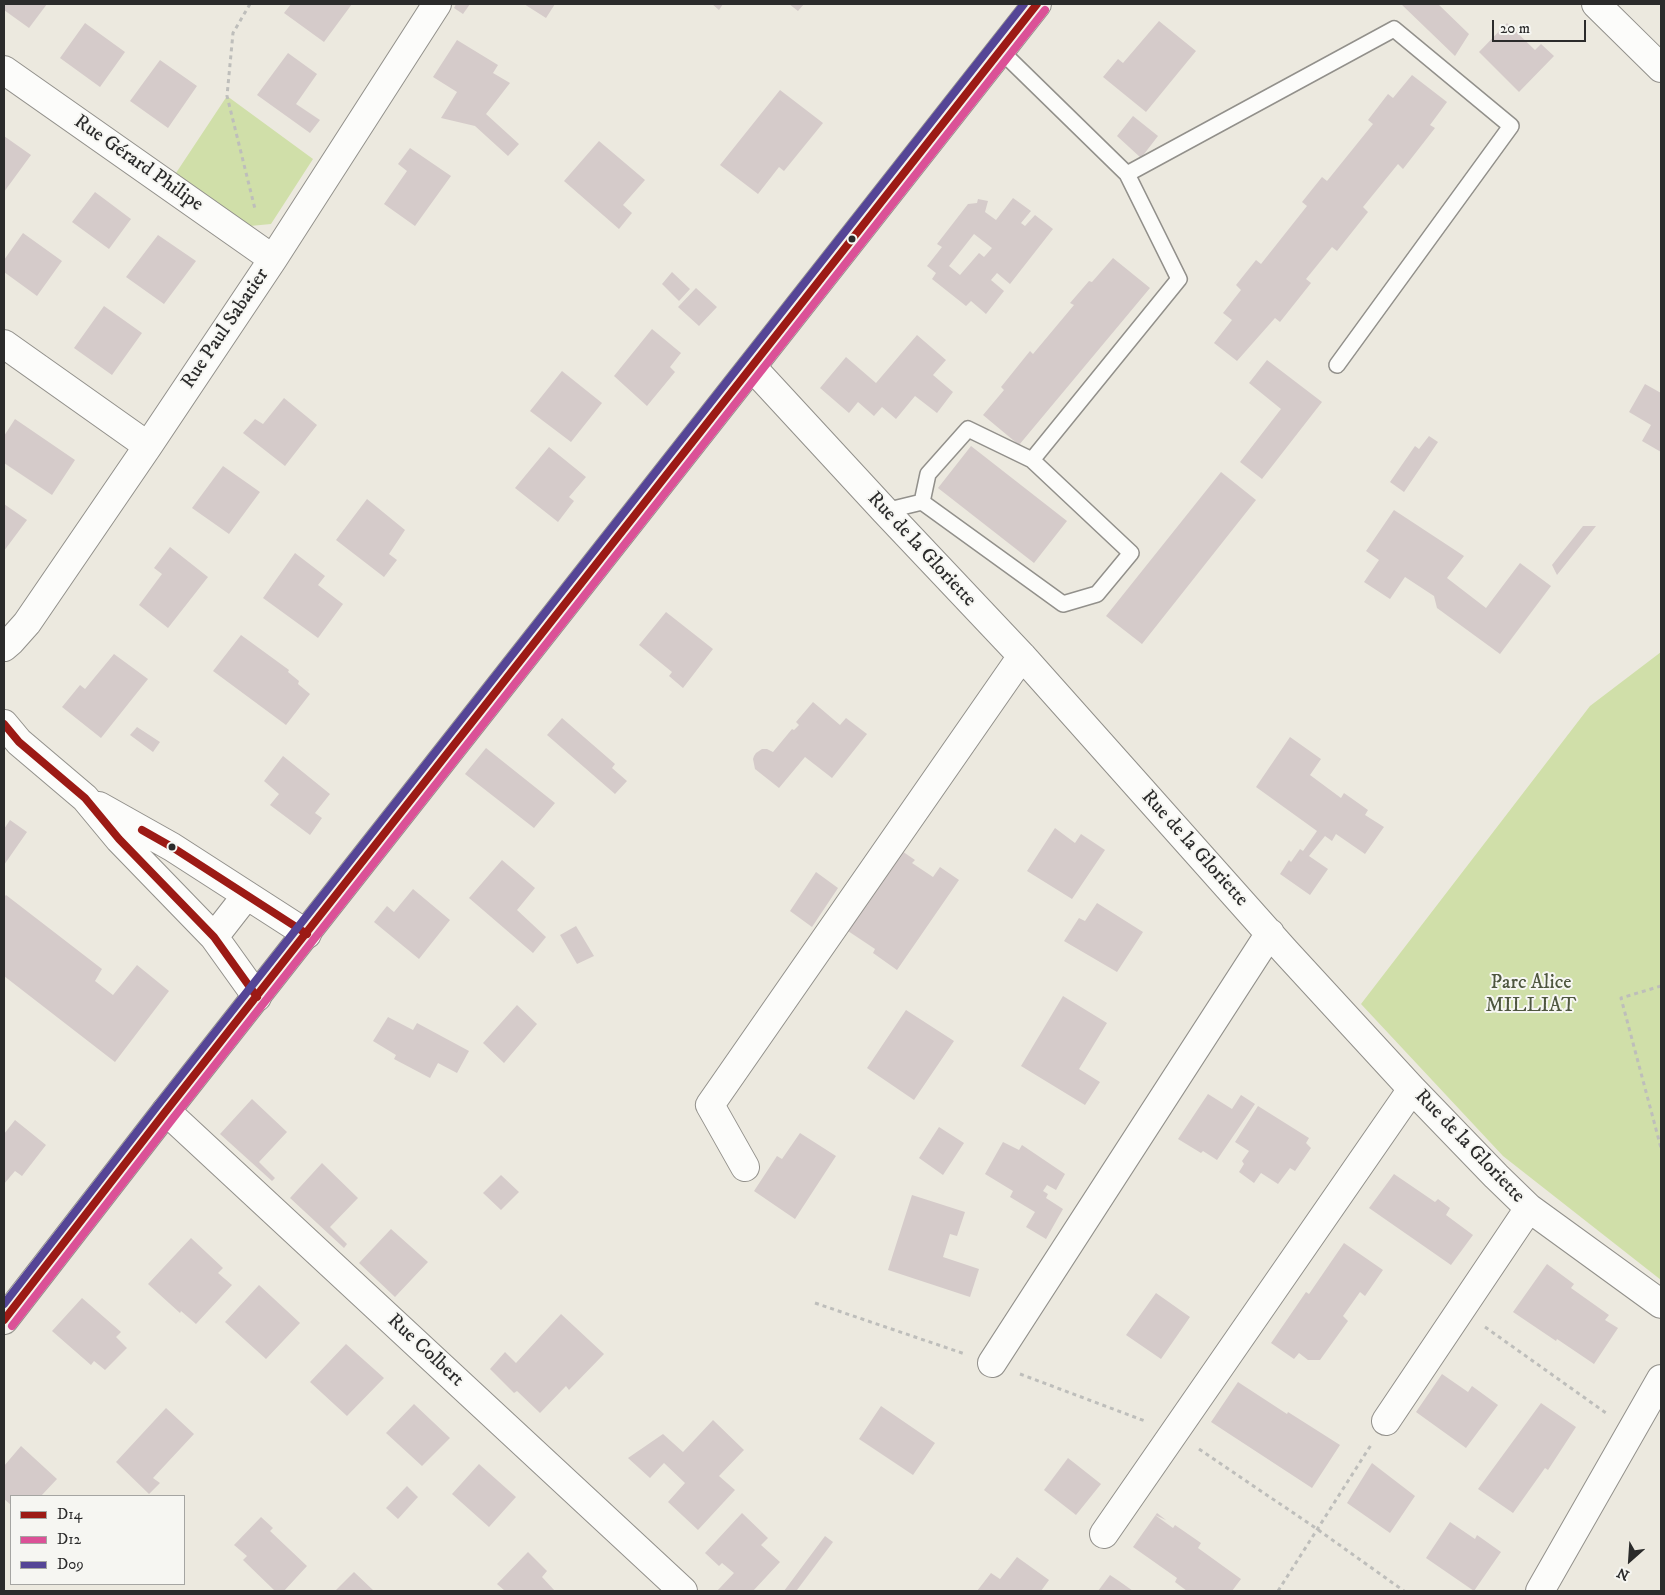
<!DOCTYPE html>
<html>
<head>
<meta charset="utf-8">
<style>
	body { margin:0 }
	#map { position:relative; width:1665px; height:1595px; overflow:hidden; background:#ece9df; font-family:"IM FELL DW Pica",serif }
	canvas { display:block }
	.frame { position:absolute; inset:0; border:5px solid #2b2b2b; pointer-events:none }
	.legend { position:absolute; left:10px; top:1495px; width:175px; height:90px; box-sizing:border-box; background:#f6f6f2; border:1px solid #a5a5a2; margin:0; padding:6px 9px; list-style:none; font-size:15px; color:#2b2b2b }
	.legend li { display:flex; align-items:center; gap:10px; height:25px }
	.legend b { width:25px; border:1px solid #a5a5a2 }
	.north { position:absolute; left:1605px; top:1535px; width:50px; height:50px; -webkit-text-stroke:4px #f6f6f2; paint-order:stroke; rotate:206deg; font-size:14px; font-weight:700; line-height:20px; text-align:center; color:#2b2b2b }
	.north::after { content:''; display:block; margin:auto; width:18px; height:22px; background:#2b2b2b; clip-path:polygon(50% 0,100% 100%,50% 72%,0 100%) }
	.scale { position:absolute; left:1492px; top:20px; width:94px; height:22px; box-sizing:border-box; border:2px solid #2b2b2b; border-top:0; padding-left:6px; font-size:15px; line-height:18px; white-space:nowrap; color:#2b2b2b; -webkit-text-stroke:4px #f6f6f2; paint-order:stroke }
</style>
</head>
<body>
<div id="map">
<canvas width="1665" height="1595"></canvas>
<div class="frame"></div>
<ul class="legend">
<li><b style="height:6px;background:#9c1a15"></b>D14</li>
<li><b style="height:6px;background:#db5197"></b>D12</li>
<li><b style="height:6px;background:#554596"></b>D09</li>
</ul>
<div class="north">N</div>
<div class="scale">20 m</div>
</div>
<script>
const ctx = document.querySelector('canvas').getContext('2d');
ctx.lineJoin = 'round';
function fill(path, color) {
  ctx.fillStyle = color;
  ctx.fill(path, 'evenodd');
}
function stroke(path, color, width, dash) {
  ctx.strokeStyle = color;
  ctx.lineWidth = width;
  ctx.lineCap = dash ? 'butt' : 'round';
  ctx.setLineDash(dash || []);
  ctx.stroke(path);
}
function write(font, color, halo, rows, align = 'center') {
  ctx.font = font + ' "IM FELL DW Pica",serif';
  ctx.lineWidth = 4;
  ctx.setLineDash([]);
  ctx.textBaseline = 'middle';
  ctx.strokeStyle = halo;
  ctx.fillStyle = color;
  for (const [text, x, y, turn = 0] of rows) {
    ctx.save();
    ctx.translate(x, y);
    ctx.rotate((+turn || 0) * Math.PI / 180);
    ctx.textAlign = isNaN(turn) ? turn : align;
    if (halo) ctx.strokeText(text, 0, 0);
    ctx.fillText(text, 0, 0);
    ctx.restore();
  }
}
fill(new Path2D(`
	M 227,96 L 313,159 L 271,224 L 250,226 L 176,173 Z
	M 1661,652 L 1661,1280 L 1503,1156 L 1361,1004 L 1590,706 Z`), '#d0dfa9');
fill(new Path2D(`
	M 4,4 L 47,4 L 29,28 L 4,10 Z
	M 291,4 L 352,4 L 324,42 L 284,13 Z
	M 456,4 L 470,4 L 463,14 L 454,8 Z
	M 524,4 L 555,4 L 546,18 Z
	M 712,4 L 723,4 L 719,10 Z
	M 789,4 L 804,4 L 798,11 Z
	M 1401,4 L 1438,4 L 1469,34 L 1455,56 Z
	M 1159,21 L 1196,51 L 1146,112 L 1103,77 L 1118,59 L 1123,63 Z
	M 85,23 L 125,52 L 100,87 L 60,58 Z
	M 1507,23 L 1535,50 L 1541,44 L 1554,56 L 1519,92 L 1479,52 Z
	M 457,40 L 498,65 L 493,73 L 510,83 L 486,114 L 519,144 L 508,156 L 475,126 L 441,118 L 457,92 L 433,77 Z
	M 288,53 L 317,74 L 296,104 L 320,120 L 310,133 L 257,95 Z
	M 160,60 L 197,86 L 168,128 L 130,101 Z
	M 1412,75 L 1447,102 L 1430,125 L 1435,128 L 1403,169 L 1398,164 L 1363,207 L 1368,212 L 1337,251 L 1332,247 L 1306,279 L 1311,283 L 1280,322 L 1275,318 L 1237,361 L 1214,343 L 1232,320 L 1223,313 L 1241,290 L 1236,285 L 1256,260 L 1261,264 L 1307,206 L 1302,202 L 1322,177 L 1327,181 L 1373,124 L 1368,120 L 1388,94 L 1393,98 Z
	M 780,90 L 823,123 L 784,171 L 779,167 L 758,194 L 720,165 Z
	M 1133,116 L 1158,136 L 1141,158 L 1117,136 Z
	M 4,136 L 31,155 L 4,192 Z
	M 599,141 L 645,180 L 623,205 L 632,213 L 619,229 L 564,181 Z
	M 410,148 L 451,176 L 415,226 L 384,204 L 407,171 L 398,164 Z
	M 95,192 L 131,219 L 109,249 L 72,222 Z
	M 1013,198 L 1031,211 L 1021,223 L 1025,226 L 1035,215 L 1053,229 L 1010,284 L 997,273 L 991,280 L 1004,291 L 986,314 L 971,301 L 966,306 L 932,279 L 936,273 L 927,266 L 942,247 L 937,244 L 968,204 L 977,203 L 978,199 L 988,201 L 985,212 L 996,220 ZM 974,234 L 992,248 L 984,257 L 979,253 L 960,275 L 949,266 Z
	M 23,233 L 62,261 L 37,296 L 4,272 L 4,260 Z
	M 158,235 L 196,261 L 164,304 L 126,277 Z
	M 1113,258 L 1150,288 L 1019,445 L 983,415 L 1004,390 L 1001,387 L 1030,351 L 1033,354 L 1074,305 L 1070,303 L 1089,281 L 1092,282 Z
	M 672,272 L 690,289 L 679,301 L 662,284 Z
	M 696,288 L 717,307 L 699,326 L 678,307 Z
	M 104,306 L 142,333 L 112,375 L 74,348 Z
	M 652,329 L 681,353 L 670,367 L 675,372 L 647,406 L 614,376 Z
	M 917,335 L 946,360 L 933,375 L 953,392 L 937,413 L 915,396 L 896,419 L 882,407 L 874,416 L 858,402 L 849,413 L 820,388 L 846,357 L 876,383 Z
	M 1267,360 L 1322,402 L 1262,479 L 1240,462 L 1281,409 L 1249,383 Z
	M 562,371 L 602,403 L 571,442 L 530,411 Z
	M 1645,384 L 1661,393 L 1661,452 L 1642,441 L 1651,425 L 1629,412 Z
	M 284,398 L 317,425 L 285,466 L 243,433 L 255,419 L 263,424 Z
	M 15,419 L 75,460 L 52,495 L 4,463 L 4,436 Z
	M 1429,436 L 1438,442 L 1404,492 L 1390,482 L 1415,446 L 1419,449 Z
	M 971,446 L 1067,521 L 1034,563 L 938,488 Z
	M 549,447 L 586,477 L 569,497 L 574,501 L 558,522 L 515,488 Z
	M 223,466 L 260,492 L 229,534 L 192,508 Z
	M 1221,472 L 1256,500 L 1142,644 L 1106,616 Z
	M 367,499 L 405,530 L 389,554 L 397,560 L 384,577 L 336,540 Z
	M 4,504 L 27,520 L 4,551 Z
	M 1394,510 L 1464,556 L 1447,578 L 1486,608 L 1520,563 L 1551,586 L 1500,654 L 1437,608 L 1434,596 L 1405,577 L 1390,599 L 1364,582 L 1379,560 L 1366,551 Z
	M 1583,526 L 1596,526 L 1557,575 L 1552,565 Z
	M 170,547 L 208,577 L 168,628 L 139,605 L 162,574 L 154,568 Z
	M 295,553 L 325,576 L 318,585 L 343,604 L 318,638 L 263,598 Z
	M 666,612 L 713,649 L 683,688 L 669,676 L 672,672 L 639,645 Z
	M 241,635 L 289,670 L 288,672 L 299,681 L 298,684 L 310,694 L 286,725 L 213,671 Z
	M 114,654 L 148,679 L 101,738 L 62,707 L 80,685 L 85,689 Z
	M 813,702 L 840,725 L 846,718 L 867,734 L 832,778 L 805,757 L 779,788 L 755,769 L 753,759 L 754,756 L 756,753 L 762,749 L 767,749 L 773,752 L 792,729 L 794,730 L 799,725 L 796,722 Z
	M 562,718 L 615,764 L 612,768 L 627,781 L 615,794 L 547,735 Z
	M 137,727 L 160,742 L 153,752 L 130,735 Z
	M 1290,737 L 1321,759 L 1310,775 L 1341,798 L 1344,793 L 1368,810 L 1365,815 L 1384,827 L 1365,854 L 1336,834 L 1332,841 L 1325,836 L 1309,856 L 1328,869 L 1310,895 L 1280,874 L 1289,860 L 1291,862 L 1300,849 L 1303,851 L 1317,831 L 1256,787 Z
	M 486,748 L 555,803 L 534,828 L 465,774 Z
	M 283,756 L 330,794 L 315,813 L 322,818 L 310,835 L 270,805 L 279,794 L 264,781 Z
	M 10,820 L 27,832 L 4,865 L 4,829 Z
	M 1055,828 L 1075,843 L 1081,834 L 1105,850 L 1072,899 L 1027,871 Z
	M 899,849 L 915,860 L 912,863 L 933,877 L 940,867 L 959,880 L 897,970 L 873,953 L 875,949 L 845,929 Z
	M 502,860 L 535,888 L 517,910 L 546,937 L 533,953 L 469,898 Z
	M 816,872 L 838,888 L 812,927 L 790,911 Z
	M 413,889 L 450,920 L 419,959 L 374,922 L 387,906 L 394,912 Z
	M 6,895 L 102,969 L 95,981 L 113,995 L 137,965 L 169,991 L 115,1062 L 4,976 L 4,897 Z
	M 1097,903 L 1143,932 L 1117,972 L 1064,941 L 1079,918 L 1085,921 Z
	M 576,926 L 594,956 L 577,964 L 560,935 Z
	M 1063,996 L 1107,1023 L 1079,1069 L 1100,1082 L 1085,1105 L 1021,1066 Z
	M 517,1005 L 537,1024 L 504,1063 L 483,1043 Z
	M 906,1010 L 954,1041 L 914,1100 L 867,1068 Z
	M 388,1017 L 413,1030 L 417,1023 L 469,1051 L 457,1073 L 438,1063 L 430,1078 L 394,1059 L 396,1055 L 373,1041 Z
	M 1208,1094 L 1232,1109 L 1241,1095 L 1255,1104 L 1217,1160 L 1203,1151 L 1201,1153 L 1178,1139 Z
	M 252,1099 L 287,1132 L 259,1162 L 275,1178 L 272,1181 L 220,1134 Z
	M 1258,1106 L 1309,1138 L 1306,1143 L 1311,1148 L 1295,1171 L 1290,1168 L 1278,1184 L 1261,1173 L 1254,1183 L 1239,1172 L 1244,1164 L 1242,1161 L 1249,1151 L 1235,1142 Z
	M 15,1120 L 46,1145 L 22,1176 L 15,1171 L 4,1184 L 4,1134 Z
	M 939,1127 L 964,1143 L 943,1175 L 919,1158 Z
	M 800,1133 L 836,1156 L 795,1219 L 754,1191 L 777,1156 L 782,1159 Z
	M 1003,1142 L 1019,1150 L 1022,1145 L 1065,1174 L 1056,1190 L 1047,1185 L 1043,1191 L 1048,1194 L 1046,1198 L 1063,1209 L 1046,1239 L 1026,1227 L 1035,1212 L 1010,1197 L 1013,1191 L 985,1174 Z
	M 322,1163 L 358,1198 L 330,1227 L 347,1244 L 344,1248 L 290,1198 Z
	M 1394,1174 L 1435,1202 L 1438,1199 L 1450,1208 L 1446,1215 L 1473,1235 L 1451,1265 L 1369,1208 Z
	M 501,1175 L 519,1192 L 501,1210 L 483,1193 Z
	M 912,1195 L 965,1212 L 957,1236 L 950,1234 L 943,1257 L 979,1269 L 970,1297 L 888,1270 Z
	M 391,1229 L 428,1262 L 395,1297 L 359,1263 Z
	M 191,1238 L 223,1268 L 218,1273 L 232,1285 L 196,1324 L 181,1311 L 180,1313 L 148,1284 Z
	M 1344,1243 L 1383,1270 L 1365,1296 L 1360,1292 L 1343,1316 L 1348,1321 L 1320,1360 L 1308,1360 L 1299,1353 L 1294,1359 L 1271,1343 L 1306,1292 L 1309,1294 Z
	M 1547,1264 L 1574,1284 L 1571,1288 L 1609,1315 L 1605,1320 L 1618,1328 L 1594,1364 L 1557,1339 L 1556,1341 L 1513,1312 Z
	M 259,1285 L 300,1323 L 266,1359 L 225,1322 Z
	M 1156,1293 L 1190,1317 L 1161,1359 L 1126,1335 Z
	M 82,1298 L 121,1332 L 116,1337 L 127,1348 L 105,1370 L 94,1361 L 91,1365 L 52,1331 Z
	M 561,1314 L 604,1354 L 569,1390 L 566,1386 L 540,1413 L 517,1391 L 514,1393 L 490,1369 L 505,1352 L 516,1363 Z
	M 346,1344 L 384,1378 L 347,1416 L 310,1382 Z
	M 1442,1374 L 1468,1392 L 1472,1386 L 1498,1405 L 1466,1448 L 1416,1412 Z
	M 1238,1382 L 1287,1414 L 1288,1412 L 1340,1445 L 1312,1488 L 1211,1422 Z
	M 1541,1403 L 1576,1427 L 1548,1470 L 1545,1468 L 1513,1513 L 1478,1489 Z
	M 414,1404 L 450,1438 L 422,1466 L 386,1433 Z
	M 881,1406 L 935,1443 L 913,1475 L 859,1439 Z
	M 166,1408 L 194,1434 L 153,1478 L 160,1483 L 149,1494 L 116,1462 Z
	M 713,1420 L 744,1450 L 719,1476 L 735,1490 L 698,1530 L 668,1502 L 685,1483 L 664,1463 L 650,1478 L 628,1458 L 663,1434 L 683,1452 Z
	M 21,1446 L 57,1479 L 41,1496 L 11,1496 L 11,1505 L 4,1499 L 4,1466 Z
	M 1068,1458 L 1101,1484 L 1076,1515 L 1044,1490 Z
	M 1372,1463 L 1415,1496 L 1390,1533 L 1347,1503 Z
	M 479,1464 L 516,1497 L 489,1527 L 452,1494 Z
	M 407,1486 L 418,1497 L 398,1519 L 386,1508 Z
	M 742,1513 L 768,1538 L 761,1545 L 780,1562 L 753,1591 L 717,1591 L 734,1573 L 722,1563 L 719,1566 L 705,1553 Z
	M 1157,1513 L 1166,1520 L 1155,1515 L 1173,1528 L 1175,1525 L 1201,1543 L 1198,1548 L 1241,1579 L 1232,1591 L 1187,1591 L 1175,1582 L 1177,1578 L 1133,1547 Z
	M 261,1517 L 273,1528 L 270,1531 L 307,1566 L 284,1591 L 275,1591 L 243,1560 L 247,1556 L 234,1545 Z
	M 1450,1522 L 1475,1539 L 1477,1535 L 1501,1552 L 1474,1591 L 1426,1558 Z
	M 825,1536 L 833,1542 L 797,1590 L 799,1591 L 784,1591 Z
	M 528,1552 L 547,1571 L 542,1577 L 555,1591 L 505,1591 L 497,1584 Z
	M 1017,1557 L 1049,1580 L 1041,1591 L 977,1591 L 991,1573 L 1000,1579 Z
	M 354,1572 L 374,1591 L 335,1591 Z
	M 1110,1575 L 1119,1581 L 1133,1591 L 1098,1591 Z`), '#d5cbca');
const service = new Path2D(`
	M 1000,50 L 1127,174 L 1394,29 L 1511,126 L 1337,365
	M 1032,460 L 1179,279 L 1127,174
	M 885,511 L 922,502 L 1063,604 L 1097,594 L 1131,553 L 1032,460 L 968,429 L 928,474 L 922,502`);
const minor = new Path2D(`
	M 1596,4 L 1661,68
	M 4,70 L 273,259
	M 4,344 L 148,446
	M 752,367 L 885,511 L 1022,656 L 1285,951 L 1412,1089 L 1496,1176 L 1529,1208 L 1661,1304
	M 4,647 L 11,641 L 27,623 L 148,446 L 273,259 L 437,4
	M 4,724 L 19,742 L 85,798 L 119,839 L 214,937 L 257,997
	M 99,806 L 172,847 L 307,934
	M 214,937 L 246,896
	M 166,1111 L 683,1591
	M 745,1167 L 710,1105 L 1022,656
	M 992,1363 L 1270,933
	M 1386,1421 L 1529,1208
	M 1104,1534 L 1412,1089
	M 1540,1591 L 1661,1379`);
const secondary = new Path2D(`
	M 4,1320 L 166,1111 L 1037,4`);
stroke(service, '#92908b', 18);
stroke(minor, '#92908b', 30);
stroke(secondary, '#92908b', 30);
stroke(new Path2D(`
	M 250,4 L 233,33 L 227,96 L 255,209
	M 1661,986 L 1621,998 L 1661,1148
	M 815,1303 L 965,1354
	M 1485,1327 L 1606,1413
	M 1020,1374 L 1145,1421
	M 1199,1449 L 1317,1529 L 1404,1591
	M 1278,1591 L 1371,1445`), '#bebebb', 3, [4, 4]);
stroke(service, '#fcfcfa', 15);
stroke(minor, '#fcfcfa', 28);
stroke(secondary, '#f5f2ec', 28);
stroke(new Path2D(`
	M 4,724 L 19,742 L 85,798 L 119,839 L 214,937 L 257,997
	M 142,830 L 172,847 L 307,934
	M 4,1320 L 166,1111 L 1037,4`), '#9c1a15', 8);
stroke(new Path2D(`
	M 12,1326 L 174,1117 L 1045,10`), '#db5197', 8);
stroke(new Path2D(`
	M 4,1304 L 158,1105 L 1024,4`), '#554596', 8);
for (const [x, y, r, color] of [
	[852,239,4.5,"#2b2b2b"],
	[172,847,4.5,"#2b2b2b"]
]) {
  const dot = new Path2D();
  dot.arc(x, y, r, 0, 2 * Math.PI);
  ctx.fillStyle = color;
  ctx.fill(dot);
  stroke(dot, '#f6f6f2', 2);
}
write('20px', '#2b2b2b', '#f6f6f2', [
	["Rue Gérard Philipe",138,164,35],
	["Rue Paul Sabatier",226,329,-56],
	["Rue de la Gloriette",921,550,47],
	["Rue de la Gloriette",1194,849,48],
	["Rue de la Gloriette",1469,1147,46],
	["Rue Colbert",425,1351,43]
]);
write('20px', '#4e563f', '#f6f6f2', [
	["Parc Alice",1531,984],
	["MILLIAT",1531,1007]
]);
</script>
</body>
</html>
